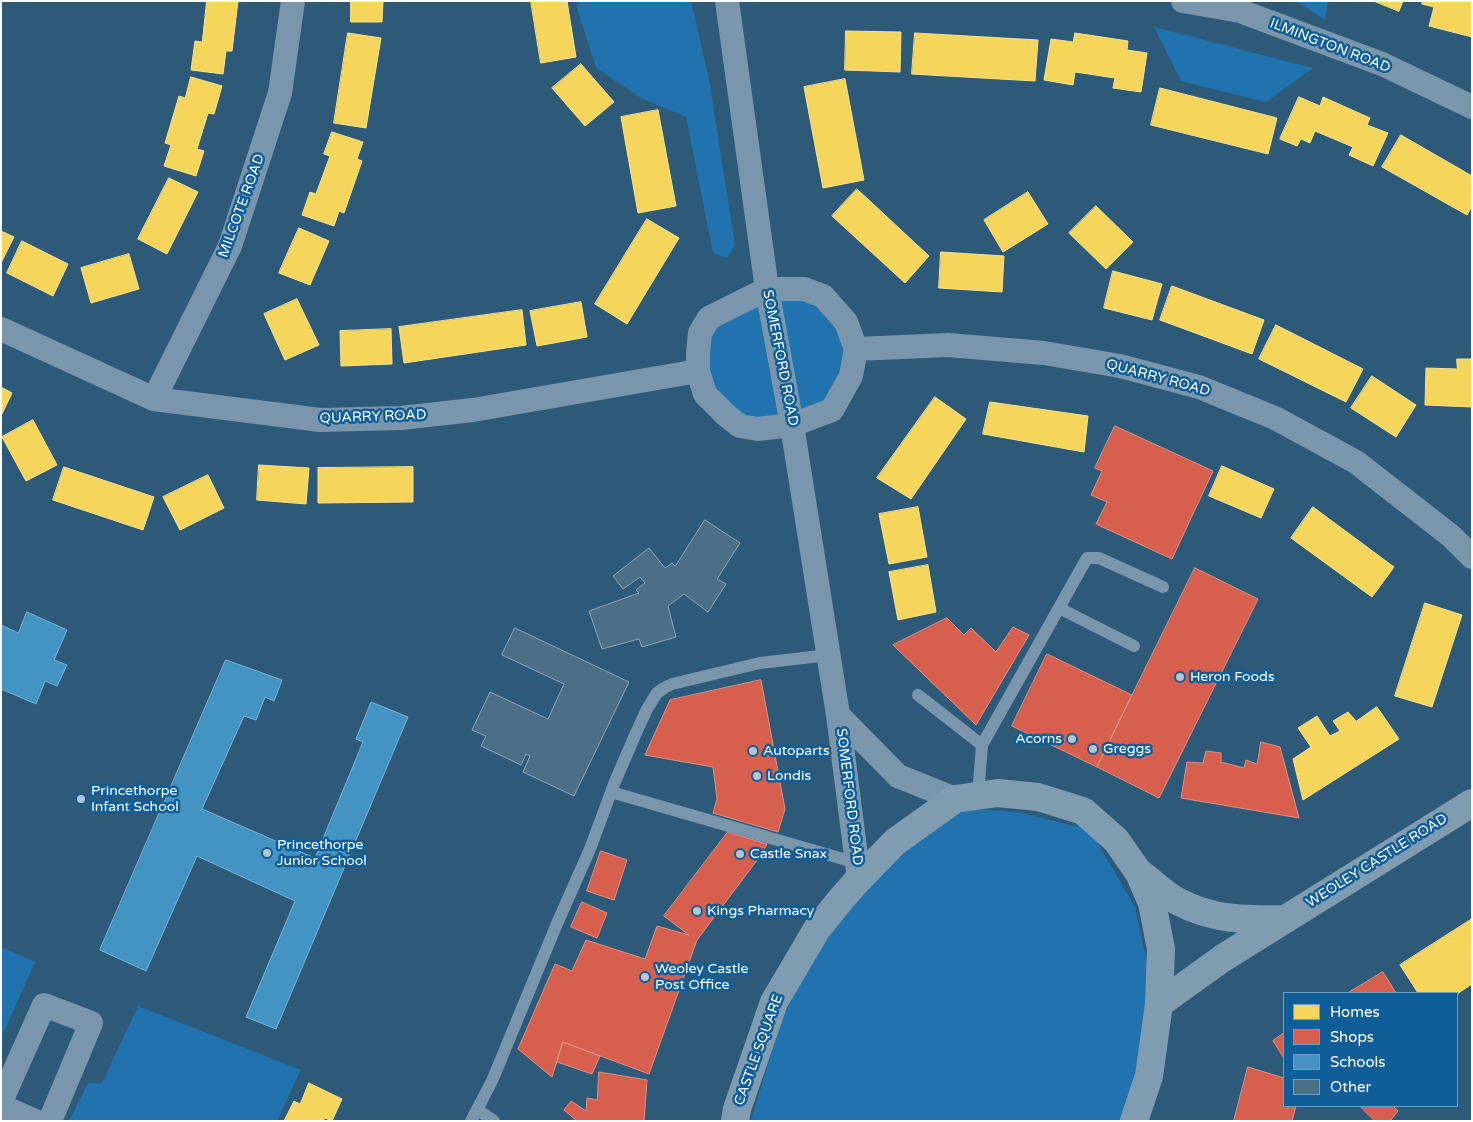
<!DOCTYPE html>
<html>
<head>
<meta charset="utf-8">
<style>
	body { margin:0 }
	#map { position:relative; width:1473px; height:1122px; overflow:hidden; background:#2e5a7a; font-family:"Varela Round",sans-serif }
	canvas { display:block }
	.frame { position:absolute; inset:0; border:2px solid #fff; pointer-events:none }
	.legend { position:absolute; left:1283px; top:992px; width:175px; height:115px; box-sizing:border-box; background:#0f5e9a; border:1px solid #6f9ec2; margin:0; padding:6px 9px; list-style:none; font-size:15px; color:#fff }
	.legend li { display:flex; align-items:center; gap:10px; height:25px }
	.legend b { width:25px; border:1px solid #6f9ec2 }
</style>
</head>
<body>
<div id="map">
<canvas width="1473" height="1122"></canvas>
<div class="frame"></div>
<ul class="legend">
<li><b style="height:14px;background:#f6d55c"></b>Homes</li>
<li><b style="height:14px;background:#d6604d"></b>Shops</li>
<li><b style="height:14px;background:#4393c3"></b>Schools</li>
<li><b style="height:14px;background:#4c6f88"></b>Other</li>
</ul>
</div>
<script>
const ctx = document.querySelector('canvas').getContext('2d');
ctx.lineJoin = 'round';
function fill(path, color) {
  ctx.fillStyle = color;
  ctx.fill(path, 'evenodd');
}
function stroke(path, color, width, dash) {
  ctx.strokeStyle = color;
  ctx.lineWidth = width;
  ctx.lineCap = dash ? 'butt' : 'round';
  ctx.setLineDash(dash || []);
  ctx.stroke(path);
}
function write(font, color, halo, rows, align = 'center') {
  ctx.font = font + ' "Varela Round",sans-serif';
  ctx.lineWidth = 5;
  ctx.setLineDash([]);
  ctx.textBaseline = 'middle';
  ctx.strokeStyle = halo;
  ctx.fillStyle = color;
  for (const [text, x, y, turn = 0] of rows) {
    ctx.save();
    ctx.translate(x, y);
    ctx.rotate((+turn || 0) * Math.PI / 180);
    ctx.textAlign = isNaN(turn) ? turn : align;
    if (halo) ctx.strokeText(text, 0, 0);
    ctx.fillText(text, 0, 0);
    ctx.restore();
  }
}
fill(new Path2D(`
	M 577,1 L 691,1 L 709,79 L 735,245 L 727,258 L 713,253 L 686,117 L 643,99 L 596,68 L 577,8 Z
	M 1296,1 L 1328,1 L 1325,20 Z
	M 1154,27 L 1313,68 L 1266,102 L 1181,81 Z
	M 769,291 L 820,299 L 846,346 L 845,376 L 830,404 L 797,413 Z
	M 760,301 L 784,420 L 758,426 L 707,390 L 702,335 Z
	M 957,808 L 1019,812 L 1090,830 L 1135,907 L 1156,1004 L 1132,1121 L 751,1121 L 781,1021 L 822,938 L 890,865 Z
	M 1,947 L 35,962 L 1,1038 Z
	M 138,1006 L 301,1070 L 277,1121 L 69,1121 L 88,1083 L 102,1083 Z`), '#2073af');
const homes = new Path2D(`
	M 207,1 L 238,1 L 232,51 L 226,51 L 223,74 L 191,70 L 195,41 L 202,42 Z
	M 351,1 L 383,1 L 382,22 L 351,22 Z
	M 531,1 L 567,1 L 576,57 L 541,63 Z
	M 1374,1 L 1403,1 L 1399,11 Z
	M 1423,1 L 1472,1 L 1472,37 L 1429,26 L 1434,7 L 1422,4 Z
	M 846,31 L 901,32 L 900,72 L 845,70 Z
	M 348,33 L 381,38 L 366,128 L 334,123 Z
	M 915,33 L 1038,40 L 1035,81 L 912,74 Z
	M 1075,33 L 1128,41 L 1127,50 L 1147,53 L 1141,92 L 1113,88 L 1115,78 L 1075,72 L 1073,85 L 1044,80 L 1051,39 L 1073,42 Z
	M 581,64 L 614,102 L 585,126 L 552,88 Z
	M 191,77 L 222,86 L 214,114 L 208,113 L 197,149 L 204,151 L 196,176 L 164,166 L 171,145 L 165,143 L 179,96 L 185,98 Z
	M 845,79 L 864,180 L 823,188 L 804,87 Z
	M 1160,88 L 1277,118 L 1268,154 L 1151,125 Z
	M 1299,97 L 1320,106 L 1323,97 L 1370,118 L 1367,125 L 1388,133 L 1373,166 L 1349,155 L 1353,147 L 1315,131 L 1310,143 L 1301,139 L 1297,146 L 1280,139 Z
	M 658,110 L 676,206 L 638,213 L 621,117 Z
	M 332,132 L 363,142 L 357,159 L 362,161 L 344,213 L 339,211 L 334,226 L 302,215 L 310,192 L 316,194 L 330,156 L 324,154 Z
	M 1401,135 L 1472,176 L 1472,206 L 1467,215 L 1382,167 Z
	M 169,178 L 198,192 L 167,254 L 138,239 Z
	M 857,189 L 929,256 L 905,283 L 832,216 Z
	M 1028,192 L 1048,224 L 1003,252 L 984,220 Z
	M 1096,206 L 1133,242 L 1106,269 L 1069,233 Z
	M 647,219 L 679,238 L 627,324 L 595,304 Z
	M 299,228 L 329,241 L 310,285 L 279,273 Z
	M 1,231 L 14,237 L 1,263 Z
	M 22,241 L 68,264 L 53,296 L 7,273 Z
	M 941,252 L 1004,256 L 1002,292 L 939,288 Z
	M 129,254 L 139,289 L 91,303 L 81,268 Z
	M 1113,271 L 1162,284 L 1152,320 L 1104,308 Z
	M 1172,286 L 1264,320 L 1252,354 L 1160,320 Z
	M 297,299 L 319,345 L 285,360 L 264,314 Z
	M 581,302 L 587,337 L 537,346 L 530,311 Z
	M 522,310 L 526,345 L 404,363 L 399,327 Z
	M 1276,325 L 1363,369 L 1346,402 L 1259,359 Z
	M 391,329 L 392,364 L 341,366 L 340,331 Z
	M 1457,359 L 1472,359 L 1472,407 L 1425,405 L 1426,368 L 1457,369 Z
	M 1372,376 L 1416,405 L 1396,437 L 1351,408 Z
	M 1,387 L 12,393 L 1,416 Z
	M 935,397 L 966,419 L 911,499 L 877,478 Z
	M 990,402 L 1088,416 L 1084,452 L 983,434 Z
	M 33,420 L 57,465 L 26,481 L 2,437 Z
	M 259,465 L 309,468 L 306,504 L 257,500 Z
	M 1222,466 L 1274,489 L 1261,518 L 1209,496 Z
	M 64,467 L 154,497 L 143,530 L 53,500 Z
	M 413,467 L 413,502 L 318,503 L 318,468 Z
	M 208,475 L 224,508 L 180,530 L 163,497 Z
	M 918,507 L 927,557 L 889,564 L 879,514 Z
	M 1313,507 L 1394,567 L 1372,597 L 1291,538 Z
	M 928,565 L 936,612 L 898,620 L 889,572 Z
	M 1425,603 L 1462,615 L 1432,707 L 1395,696 Z
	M 1377,707 L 1399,739 L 1303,800 L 1293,759 L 1311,747 L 1298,728 L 1317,716 L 1330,736 L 1340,731 L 1333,721 L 1348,712 L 1356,721 Z
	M 1472,919 L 1472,984 L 1457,994 L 1418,993 L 1400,965 Z
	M 309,1083 L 342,1099 L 332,1121 L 325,1118 L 323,1121 L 284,1121 L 294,1101 L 300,1104 Z`);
fill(homes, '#f6d55c');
stroke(homes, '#f9e28d', 1);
const shops = new Path2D(`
	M 1115,426 L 1213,471 L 1172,559 L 1096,524 L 1107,502 L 1091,495 L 1102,471 L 1095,468 Z
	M 1195,568 L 1258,599 L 1159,798 L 1097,767 Z
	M 947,618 L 964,635 L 971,628 L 996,652 L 1013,627 L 1029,635 L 976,725 L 893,645 Z
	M 1047,654 L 1132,695 L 1097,767 L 1012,726 Z
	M 761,680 L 785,809 L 778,832 L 713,813 L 717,799 L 713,767 L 645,755 L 670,700 Z
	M 1261,742 L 1280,747 L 1299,818 L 1181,798 L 1187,762 L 1203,763 L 1206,751 L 1221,753 L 1221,762 L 1244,768 L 1246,760 L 1257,764 Z
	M 728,832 L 767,844 L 761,855 L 697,940 L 649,1074 L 563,1042 L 552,1077 L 518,1049 L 555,964 L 572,971 L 586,940 L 645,959 L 657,926 L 689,935 L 664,916 Z
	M 601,851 L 627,860 L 614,900 L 587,891 Z
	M 582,902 L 607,913 L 597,938 L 571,927 Z
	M 1383,972 L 1396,993 L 1348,993 Z
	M 1284,1033 L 1284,1058 L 1273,1041 Z
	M 563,1042 L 600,1056 L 592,1074 L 557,1062 Z
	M 1248,1067 L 1284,1078 L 1284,1106 L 1296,1106 L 1292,1121 L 1234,1121 Z
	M 599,1072 L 647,1080 L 644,1121 L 577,1121 L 564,1110 L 571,1101 L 586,1111 L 587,1098 L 597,1100 Z
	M 1360,1106 L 1393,1106 L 1398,1111 L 1390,1121 L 1375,1121 Z`);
fill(shops, '#d6604d');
stroke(shops, '#e29082', 1);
const schools = new Path2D(`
	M 27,612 L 67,630 L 54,660 L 67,665 L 57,686 L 45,681 L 36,704 L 1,689 L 1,625 L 18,633 Z
	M 226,660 L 282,680 L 274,701 L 265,697 L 256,720 L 244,716 L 202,809 L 315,858 L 363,742 L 356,739 L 371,702 L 408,717 L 276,1029 L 246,1017 L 295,901 L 197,856 L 146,971 L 100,950 Z`);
fill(schools, '#4393c3');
stroke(schools, '#7bb3d5', 1);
const building = new Path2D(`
	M 705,520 L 740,543 L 717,579 L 726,584 L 708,612 L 684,594 L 668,606 L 676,637 L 642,647 L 639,639 L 602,649 L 589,611 L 639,593 L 636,590 L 645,583 L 640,577 L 623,589 L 613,576 L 649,548 L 665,568 L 672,563 L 675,566 Z
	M 515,628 L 629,682 L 574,796 L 523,772 L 530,756 L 526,754 L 521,765 L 481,746 L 486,736 L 472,730 L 490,692 L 548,719 L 564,684 L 502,655 Z`);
fill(building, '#4c6f88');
stroke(building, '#8da6b9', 1);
stroke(new Path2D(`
	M 1059,608 L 1134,646
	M 918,695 L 982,745
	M 611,792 L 857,863
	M 978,796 L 982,745 L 1087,558 L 1099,558 L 1163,587
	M 478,1110 L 494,1121
	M 471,1121 L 492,1081 L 556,926 L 590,849 L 614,784 L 636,733 L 647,709 L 657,693 L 664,688 L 672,684 L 760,663 L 829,655`), '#7996ad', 12);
stroke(new Path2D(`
	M 727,1 L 767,289 L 792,425 L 838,715 L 859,879
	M 1183,1 L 1240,11 L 1382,64 L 1472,107
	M 767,289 L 804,289 L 823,296 L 846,322 L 856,349 L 851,376 L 832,410 L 792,425 L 758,429 L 740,426 L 726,415 L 705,394 L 698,371 L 698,354 L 700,333 L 709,318 Z
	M 1,329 L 154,399 L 320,420 L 401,418 L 473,410 L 698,371
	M 856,349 L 948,345 L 1044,353 L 1120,366 L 1199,387 L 1275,418 L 1356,462 L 1451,536 L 1472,557
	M 154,399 L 230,246 L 280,93 L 293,1
	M 838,715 L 898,776 L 955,799
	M 1,1101 L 44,1005 L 91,1023 L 50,1121
	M 1,1106 L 35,1121`), '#7996ad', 24);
stroke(new Path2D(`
	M 1140,873 C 1152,882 1164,894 1177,901 C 1213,920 1244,920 1283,919
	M 1159,1004 L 1223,958 L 1472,803
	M 735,1121 L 737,1109 L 774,1002 L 817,929 L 842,898 L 859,879 L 895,842 L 955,799 L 998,793 L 1038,797 L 1083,811 L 1116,840 L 1139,873 L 1152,903 L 1161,949 L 1159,1004 L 1149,1076 L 1134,1121`), '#809cb1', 28);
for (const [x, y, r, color] of [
	[1180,677,5,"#b6c5d0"],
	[1072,739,5,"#b6c5d0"],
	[1093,749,5,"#b6c5d0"],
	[753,751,5,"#b6c5d0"],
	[757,776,5,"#b6c5d0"],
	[81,799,5,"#b6c5d0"],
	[267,853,5,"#b6c5d0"],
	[740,854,5,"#b6c5d0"],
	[697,911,5,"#b6c5d0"],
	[645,977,5,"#b6c5d0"]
]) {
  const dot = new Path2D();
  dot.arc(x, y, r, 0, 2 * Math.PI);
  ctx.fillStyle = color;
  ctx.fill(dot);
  stroke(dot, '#0f5e9a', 2);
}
write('14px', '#fff', '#0f5e9a', [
	["ILMINGTON ROAD",1330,46,21],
	["MILCOTE ROAD",242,206,-70],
	["SOMERFORD ROAD",780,358,79],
	["QUARRY ROAD",1158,378,15],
	["QUARRY ROAD",373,417,-2],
	["SOMERFORD ROAD",849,797,83],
	["WEOLEY CASTLE ROAD",1377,861,-32],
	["CASTLE SQUARE",759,1050,-70]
]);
write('14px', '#fff', '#0f5e9a', [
	["Heron Foods",1190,677],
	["Acorns",1062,739,"right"],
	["Greggs",1103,749],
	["Autoparts",763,751],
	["Londis",767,776],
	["Princethorpe",91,791],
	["Infant School",91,807],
	["Princethorpe",277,845],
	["Junior School",277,861],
	["Castle Snax",750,854],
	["Kings Pharmacy",707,911],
	["Weoley Castle",655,969],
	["Post Office",655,985]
], 'left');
</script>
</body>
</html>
